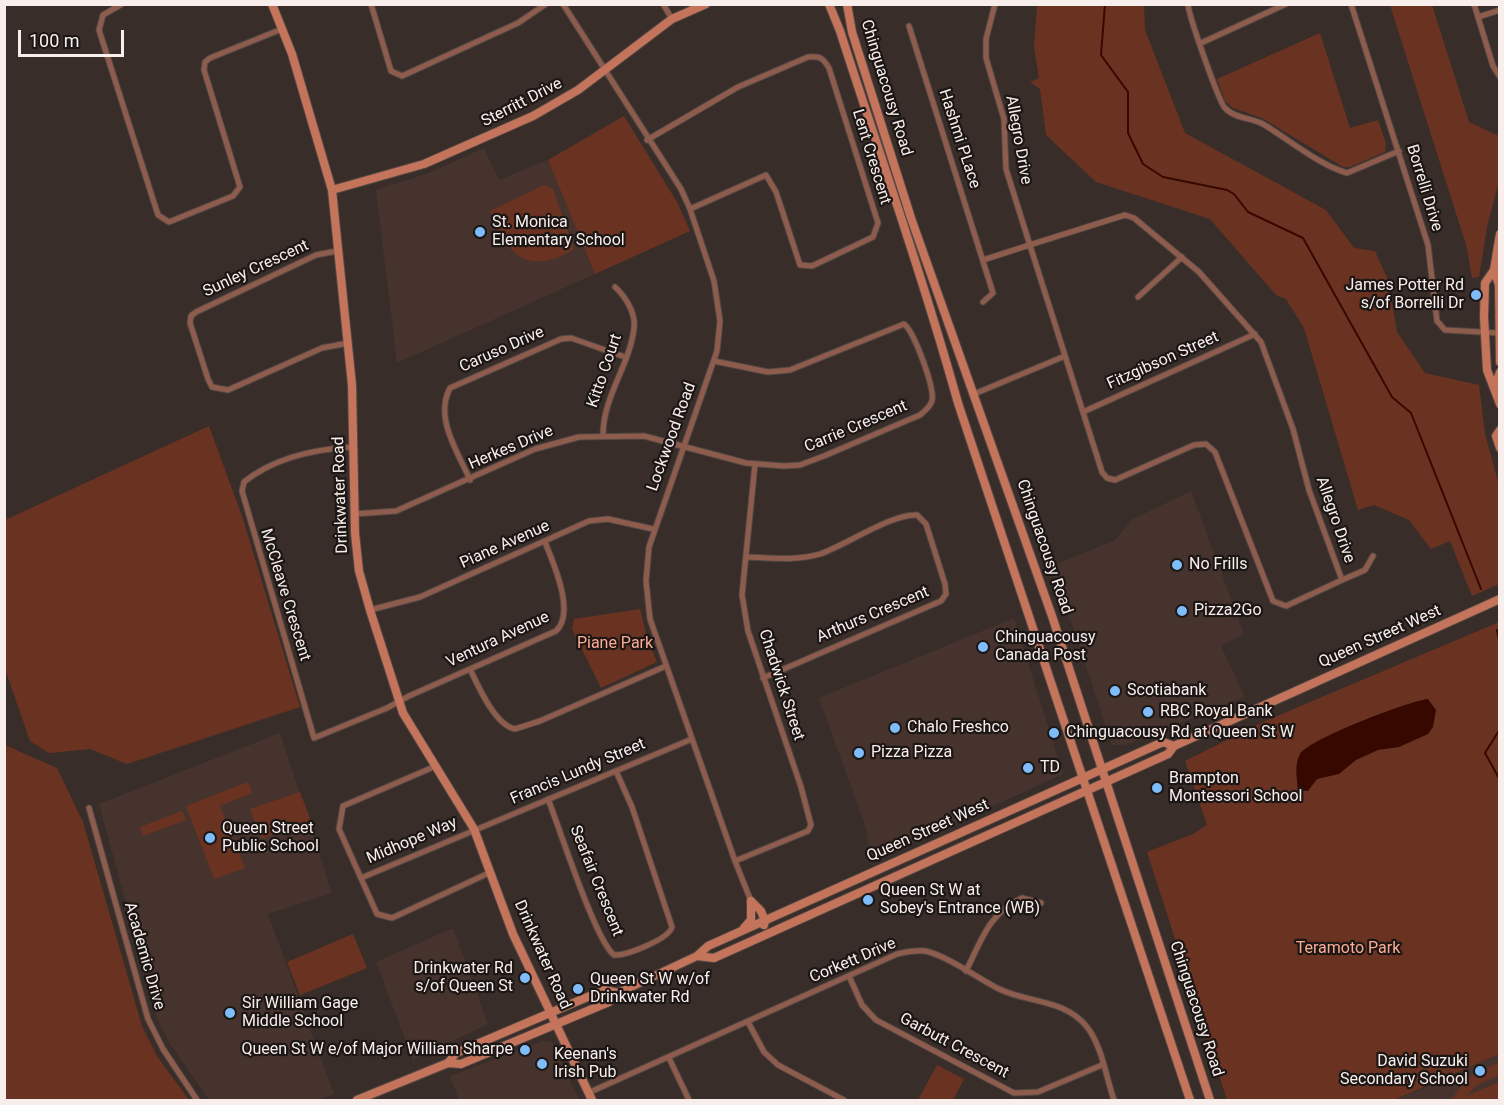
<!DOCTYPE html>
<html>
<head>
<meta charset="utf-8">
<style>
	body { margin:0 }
	#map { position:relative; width:1504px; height:1105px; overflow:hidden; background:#392d29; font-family:Roboto,sans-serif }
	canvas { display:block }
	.frame { position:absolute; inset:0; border:6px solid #f8efed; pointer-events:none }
	.scale { position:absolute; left:18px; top:30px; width:106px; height:27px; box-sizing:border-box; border:3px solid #f8efed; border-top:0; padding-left:8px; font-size:18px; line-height:21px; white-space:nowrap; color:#f8efed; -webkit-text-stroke:4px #1c1615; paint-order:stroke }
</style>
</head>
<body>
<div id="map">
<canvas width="1504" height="1105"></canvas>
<div class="frame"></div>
<div class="scale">100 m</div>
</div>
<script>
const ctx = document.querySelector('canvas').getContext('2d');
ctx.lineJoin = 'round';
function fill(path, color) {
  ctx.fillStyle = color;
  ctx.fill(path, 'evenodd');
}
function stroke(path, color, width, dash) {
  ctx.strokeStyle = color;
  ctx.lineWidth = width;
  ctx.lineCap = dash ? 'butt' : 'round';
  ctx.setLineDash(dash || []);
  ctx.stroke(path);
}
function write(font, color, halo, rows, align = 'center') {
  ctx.font = font + ' Roboto,sans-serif';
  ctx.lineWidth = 4.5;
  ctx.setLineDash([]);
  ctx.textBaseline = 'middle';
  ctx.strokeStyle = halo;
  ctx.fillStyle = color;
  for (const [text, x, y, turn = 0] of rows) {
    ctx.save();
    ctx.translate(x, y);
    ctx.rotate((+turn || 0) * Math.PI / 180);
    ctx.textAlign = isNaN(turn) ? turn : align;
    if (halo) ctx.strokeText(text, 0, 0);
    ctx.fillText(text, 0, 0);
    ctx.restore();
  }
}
fill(new Path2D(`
	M 484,148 L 499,180 L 548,160 L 595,274 L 397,363 L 376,190 L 429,173 Z
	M 1191,491 L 1244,634 L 1221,646 L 1245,697 L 1125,745 L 1112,745 L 1072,624 L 1049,567 L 1115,540 L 1133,519 Z
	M 1014,618 L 1063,774 L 871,862 L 866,828 L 819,698 Z
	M 280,733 L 332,893 L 268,914 L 334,1094 L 317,1100 L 209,1100 L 169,1042 L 158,1021 L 99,804 Z
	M 453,928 L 488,1024 L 413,1060 L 376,962 Z
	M 543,1041 L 550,1041 L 553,1044 L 579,1100 L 459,1100 L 450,1076 Z
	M 1499,1054 L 1499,1100 L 1394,1100 L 1422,1089 Z`), '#46332d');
fill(new Path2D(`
	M 1037,5 L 1144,5 L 1145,30 L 1185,133 L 1326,210 L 1354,248 L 1375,251 L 1388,280 L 1397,332 L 1425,373 L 1479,385 L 1485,434 L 1499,485 L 1499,584 L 1472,596 L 1450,541 L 1431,549 L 1409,520 L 1374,505 L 1358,510 L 1304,328 L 1286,299 L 1276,295 L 1210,219 L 1096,182 L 1046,135 L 1040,89 L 1030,82 L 1039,78 L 1034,48 Z
	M 1390,5 L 1432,5 L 1469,122 L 1499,136 L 1499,181 L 1487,227 L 1479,277 L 1472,278 L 1467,248 Z
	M 1320,33 L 1350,128 L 1378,120 L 1386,143 L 1385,152 L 1350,167 L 1343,167 L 1262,118 L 1233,108 L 1225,101 L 1217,79 Z
	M 624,116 L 677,202 L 690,231 L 595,274 L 548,160 Z
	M 544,185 L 553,189 L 574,249 C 530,277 505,255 490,211 Z
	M 209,426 L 242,516 L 300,707 L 127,764 L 90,749 L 49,753 L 30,741 L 5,669 L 5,520 Z
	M 640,609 L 647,638 L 657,662 L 601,688 L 572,629 L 574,619 Z
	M 1499,622 L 1499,1054 L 1394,1100 L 1227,1100 L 1147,852 L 1193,834 L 1207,825 L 1185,761 L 1263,722 Z
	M 4,740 L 7,746 L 57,768 L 83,822 L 142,1026 L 157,1056 L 189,1100 L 5,1100 Z
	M 248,782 L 252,793 L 220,806 L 245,868 L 214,879 L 186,806 Z
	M 300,792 L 311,821 L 261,839 L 250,809 Z
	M 182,811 L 186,820 L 143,836 L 140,827 Z
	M 353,934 L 367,968 L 300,995 L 287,962 Z
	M 1499,1062 L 1499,1075 L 1477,1085 L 1466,1096 L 1499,1082 L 1499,1100 L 1451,1100 L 1467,1078 Z
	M 937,1065 L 964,1079 L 953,1100 L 918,1100 Z`), '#6a3321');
fill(new Path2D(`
	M 1428,699 L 1436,710 L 1433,727 L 1428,734 L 1399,747 L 1378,750 L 1356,760 L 1339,774 L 1317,779 L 1308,791 L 1298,790 C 1297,779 1294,764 1300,754 C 1309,739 1409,701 1428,699 Z`), '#370800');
stroke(new Path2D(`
	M 1105,4 L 1101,55 L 1128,92 L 1128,133 L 1143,164 L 1163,177 L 1227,190 L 1234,194 L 1248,212 L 1303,238 L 1392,397 L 1411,413 L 1481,589
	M 1497,630 L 1500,644
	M 1500,729 L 1485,753 L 1500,780`), '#370800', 2);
const street = new Path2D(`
	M 122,4 L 103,15 L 99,30 L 158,215 L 169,222 L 233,196 L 240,187 L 204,70 L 205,62 L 210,58 L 282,29
	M 371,4 L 391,71 L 402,76 L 518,23 L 546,4
	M 563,4 L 681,189 L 690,209 L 714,281 L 720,321 L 717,351 L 649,547 L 646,581 L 650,619 L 735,861 L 751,901
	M 663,4 L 672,19
	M 1188,4 C 1188,14 1219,102 1225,108 C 1234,118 1251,118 1263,124 C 1288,139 1319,165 1347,173 L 1399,151
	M 1351,4 L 1428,245 L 1437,321 L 1445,330 L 1498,333
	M 1474,4 L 1493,66 L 1500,77
	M 1478,17 L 1500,10
	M 909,26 L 993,293 L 983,302
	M 1201,43 L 1286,4
	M 647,140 L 738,87 L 808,57 C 820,56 823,58 829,68 L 878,223 L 873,237 L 812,266 L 800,265 L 776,192 L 766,175 L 690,209
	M 337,251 L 316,255 L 196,312 L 191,316 L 190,323 L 208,379 L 212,387 L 228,390 L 322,348 L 348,343
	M 983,260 C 1002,254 1020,248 1039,242 L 1125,215 L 1134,218 L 1199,272 L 1261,342 L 1293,429 L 1309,490 L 1342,580 L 1286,606 L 1273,601 L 1215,452 L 1206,444 L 1194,445 L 1115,480 L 1107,478 L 1102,472 L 1033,255 L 1006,169 L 1004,119 L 986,58 L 986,39 L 995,4
	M 1138,297 L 1182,257
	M 974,394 L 1065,356
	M 1083,412 L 1255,334
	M 603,435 C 603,396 630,365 634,328 C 636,313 625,296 615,287
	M 353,447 C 315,449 275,457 244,482 L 242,491 L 314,738 L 387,708 L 409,696 L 556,631 C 576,612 553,563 545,542
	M 470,480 C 458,452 434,418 450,388 L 561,339 L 571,338 L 625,357
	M 354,514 L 396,511 L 535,449 L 579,437 L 644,436 L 746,463 L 784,466 L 800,465 L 824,456 L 920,415 C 925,411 930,407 932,401 C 935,388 914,331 904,324 L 790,370 L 768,372 L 714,361
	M 747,557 C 771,558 796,561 820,554 C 846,545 893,513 917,515 L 926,524 L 945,584 L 946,594 L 941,601 L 763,678
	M 1342,580 L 1365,570 L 1373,556
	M 370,610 L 420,597 L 589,521 L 608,519 L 653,529
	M 470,669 C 478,686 495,725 515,729 L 540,721 L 666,666
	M 436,766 L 343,806 L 339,829 L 377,914 L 392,918 L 491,872
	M 548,799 C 560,829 595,940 614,955 C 626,956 669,939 672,927 L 632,807 L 616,771
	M 89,808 L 148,1019 L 163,1049 L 197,1100
	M 735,861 L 808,831 L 811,825 L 801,787 L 748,631 L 742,595 L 755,464
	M 361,878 L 692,739
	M 966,971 C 982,939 989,913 1022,898 L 1041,903
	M 849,976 L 862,1005 L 876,1020 L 1014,1093 L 1038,1092 L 1102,1065
	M 748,1022 L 764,1052 L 778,1065 L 844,1100
	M 669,1058 L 689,1100
	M 588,1093 L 897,954 C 906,952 916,950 925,951 C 946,955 979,979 999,989 C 1028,1003 1065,999 1087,1027 C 1102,1046 1106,1077 1114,1100`);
const secondary = new Path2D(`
	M 272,4 L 292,54 L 332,190 L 352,385 L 355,533 L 359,571 L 370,610 L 403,713 L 474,829 L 513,934 L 592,1100
	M 829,4 L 840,31 C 880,155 923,278 958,403 L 1190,1100
	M 847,4 L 852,32 L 911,218 L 1052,616 L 1210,1100
	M 332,190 L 424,164 L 533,116 L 578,90 L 672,19 L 706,4
	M 1500,234 L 1494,270 L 1485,283 L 1484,317 L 1487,370 L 1500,404
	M 1494,270 L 1499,285 L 1500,362
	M 1495,386 L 1500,372
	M 1500,430 L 1496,436 L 1500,448
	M 751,901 L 761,911 L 765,921 L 764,925
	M 744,928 L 751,920 L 751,901
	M 697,956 L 714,958 L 1168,754 L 1174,746 L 1500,599
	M 448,1063 L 456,1053 L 604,990 L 618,993
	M 357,1100 L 448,1063 L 461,1064 L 609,1002 L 618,993 L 697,956 L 708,946 L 1163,742 L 1174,746`);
stroke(street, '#544844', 7);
stroke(secondary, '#544844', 10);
stroke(street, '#8e5c4d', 5);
stroke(secondary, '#c3745b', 8);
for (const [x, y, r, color] of [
	[480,232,6,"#7ebdf9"],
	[1476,295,6,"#7ebdf9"],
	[1177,565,6,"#7ebdf9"],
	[1182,611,6,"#7ebdf9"],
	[983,647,6,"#7ebdf9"],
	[1115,691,6,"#7ebdf9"],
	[1148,712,6,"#7ebdf9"],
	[895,728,6,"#7ebdf9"],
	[1054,733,6,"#7ebdf9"],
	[859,753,6,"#7ebdf9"],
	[1028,768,6,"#7ebdf9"],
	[1157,788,6,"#7ebdf9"],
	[210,838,6,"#7ebdf9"],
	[868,900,6,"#7ebdf9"],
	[525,978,6,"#7ebdf9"],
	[578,989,6,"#7ebdf9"],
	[230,1013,6,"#7ebdf9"],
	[525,1050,6,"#7ebdf9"],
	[542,1064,6,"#7ebdf9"],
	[1480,1071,6,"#7ebdf9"]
]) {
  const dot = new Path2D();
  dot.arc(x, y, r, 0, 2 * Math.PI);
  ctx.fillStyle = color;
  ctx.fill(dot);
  stroke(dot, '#1c1615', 2);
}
write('16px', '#f8efed', '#1c1615', [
	["Chinguacousy Road",886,88,73],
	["Sterritt Drive",522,103,-27],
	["Hashmi PLace",959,139,72],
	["Allegro Drive",1018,140,80],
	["Lent Crescent",871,157,73],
	["Borrelli Drive",1424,188,73],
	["Sunley Crescent",256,269,-25],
	["Caruso Drive",502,350,-24],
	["Fitzgibson Street",1163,361,-24],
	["Kitto Court",605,371,-71],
	["Carrie Crescent",856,427,-23],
	["Lockwood Road",672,437,-70],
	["Herkes Drive",511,448,-23],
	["Drinkwater Road",341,495,-92],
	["Allegro Drive",1335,520,71],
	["Piane Avenue",505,545,-24],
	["Chinguacousy Road",1044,547,71],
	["McCleave Crescent",285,595,73],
	["Arthurs Crescent",873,615,-23],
	["Queen Street West",1380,637,-24],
	["Ventura Avenue",498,640,-25],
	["Chadwick Street",781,685,72],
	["Francis Lundy Street",578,772,-23],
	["Queen Street West",928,831,-24],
	["Midhope Way",412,841,-23],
	["Seafair Crescent",596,881,68],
	["Drinkwater Road",542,955,66],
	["Academic Drive",144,956,74],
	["Corkett Drive",853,961,-23],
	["Chinguacousy Road",1196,1009,72],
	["Garbutt Crescent",954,1046,28]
]);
write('16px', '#f8efed', '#1c1615', [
	["St. Monica",492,223],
	["Elementary School",492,241],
	["James Potter Rd",1464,286,"right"],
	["s/of Borrelli Dr",1464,304,"right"],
	["No Frills",1189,565],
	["Pizza2Go",1194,611],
	["Chinguacousy",995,638],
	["Canada Post",995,656],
	["Scotiabank",1127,691],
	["RBC Royal Bank",1160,712],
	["Chalo Freshco",907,728],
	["Chinguacousy Rd at Queen St W",1066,733],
	["Pizza Pizza",871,753],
	["TD",1040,768],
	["Brampton",1169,779],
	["Montessori School",1169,797],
	["Queen Street",222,829],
	["Public School",222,847],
	["Queen St W at",880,891],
	["Sobey's Entrance (WB)",880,909],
	["Drinkwater Rd",513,969,"right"],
	["s/of Queen St",513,987,"right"],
	["Queen St W w/of",590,980],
	["Drinkwater Rd",590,998],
	["Sir William Gage",242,1004],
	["Middle School",242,1022],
	["Queen St W e/of Major William Sharpe",513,1050,"right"],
	["Keenan's",554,1055],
	["Irish Pub",554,1073],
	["David Suzuki",1468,1062,"right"],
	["Secondary School",1468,1080,"right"]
], 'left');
write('16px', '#fdac93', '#1c1615', [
	["Piane Park",615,644],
	["Teramoto Park",1348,949]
]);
</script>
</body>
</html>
